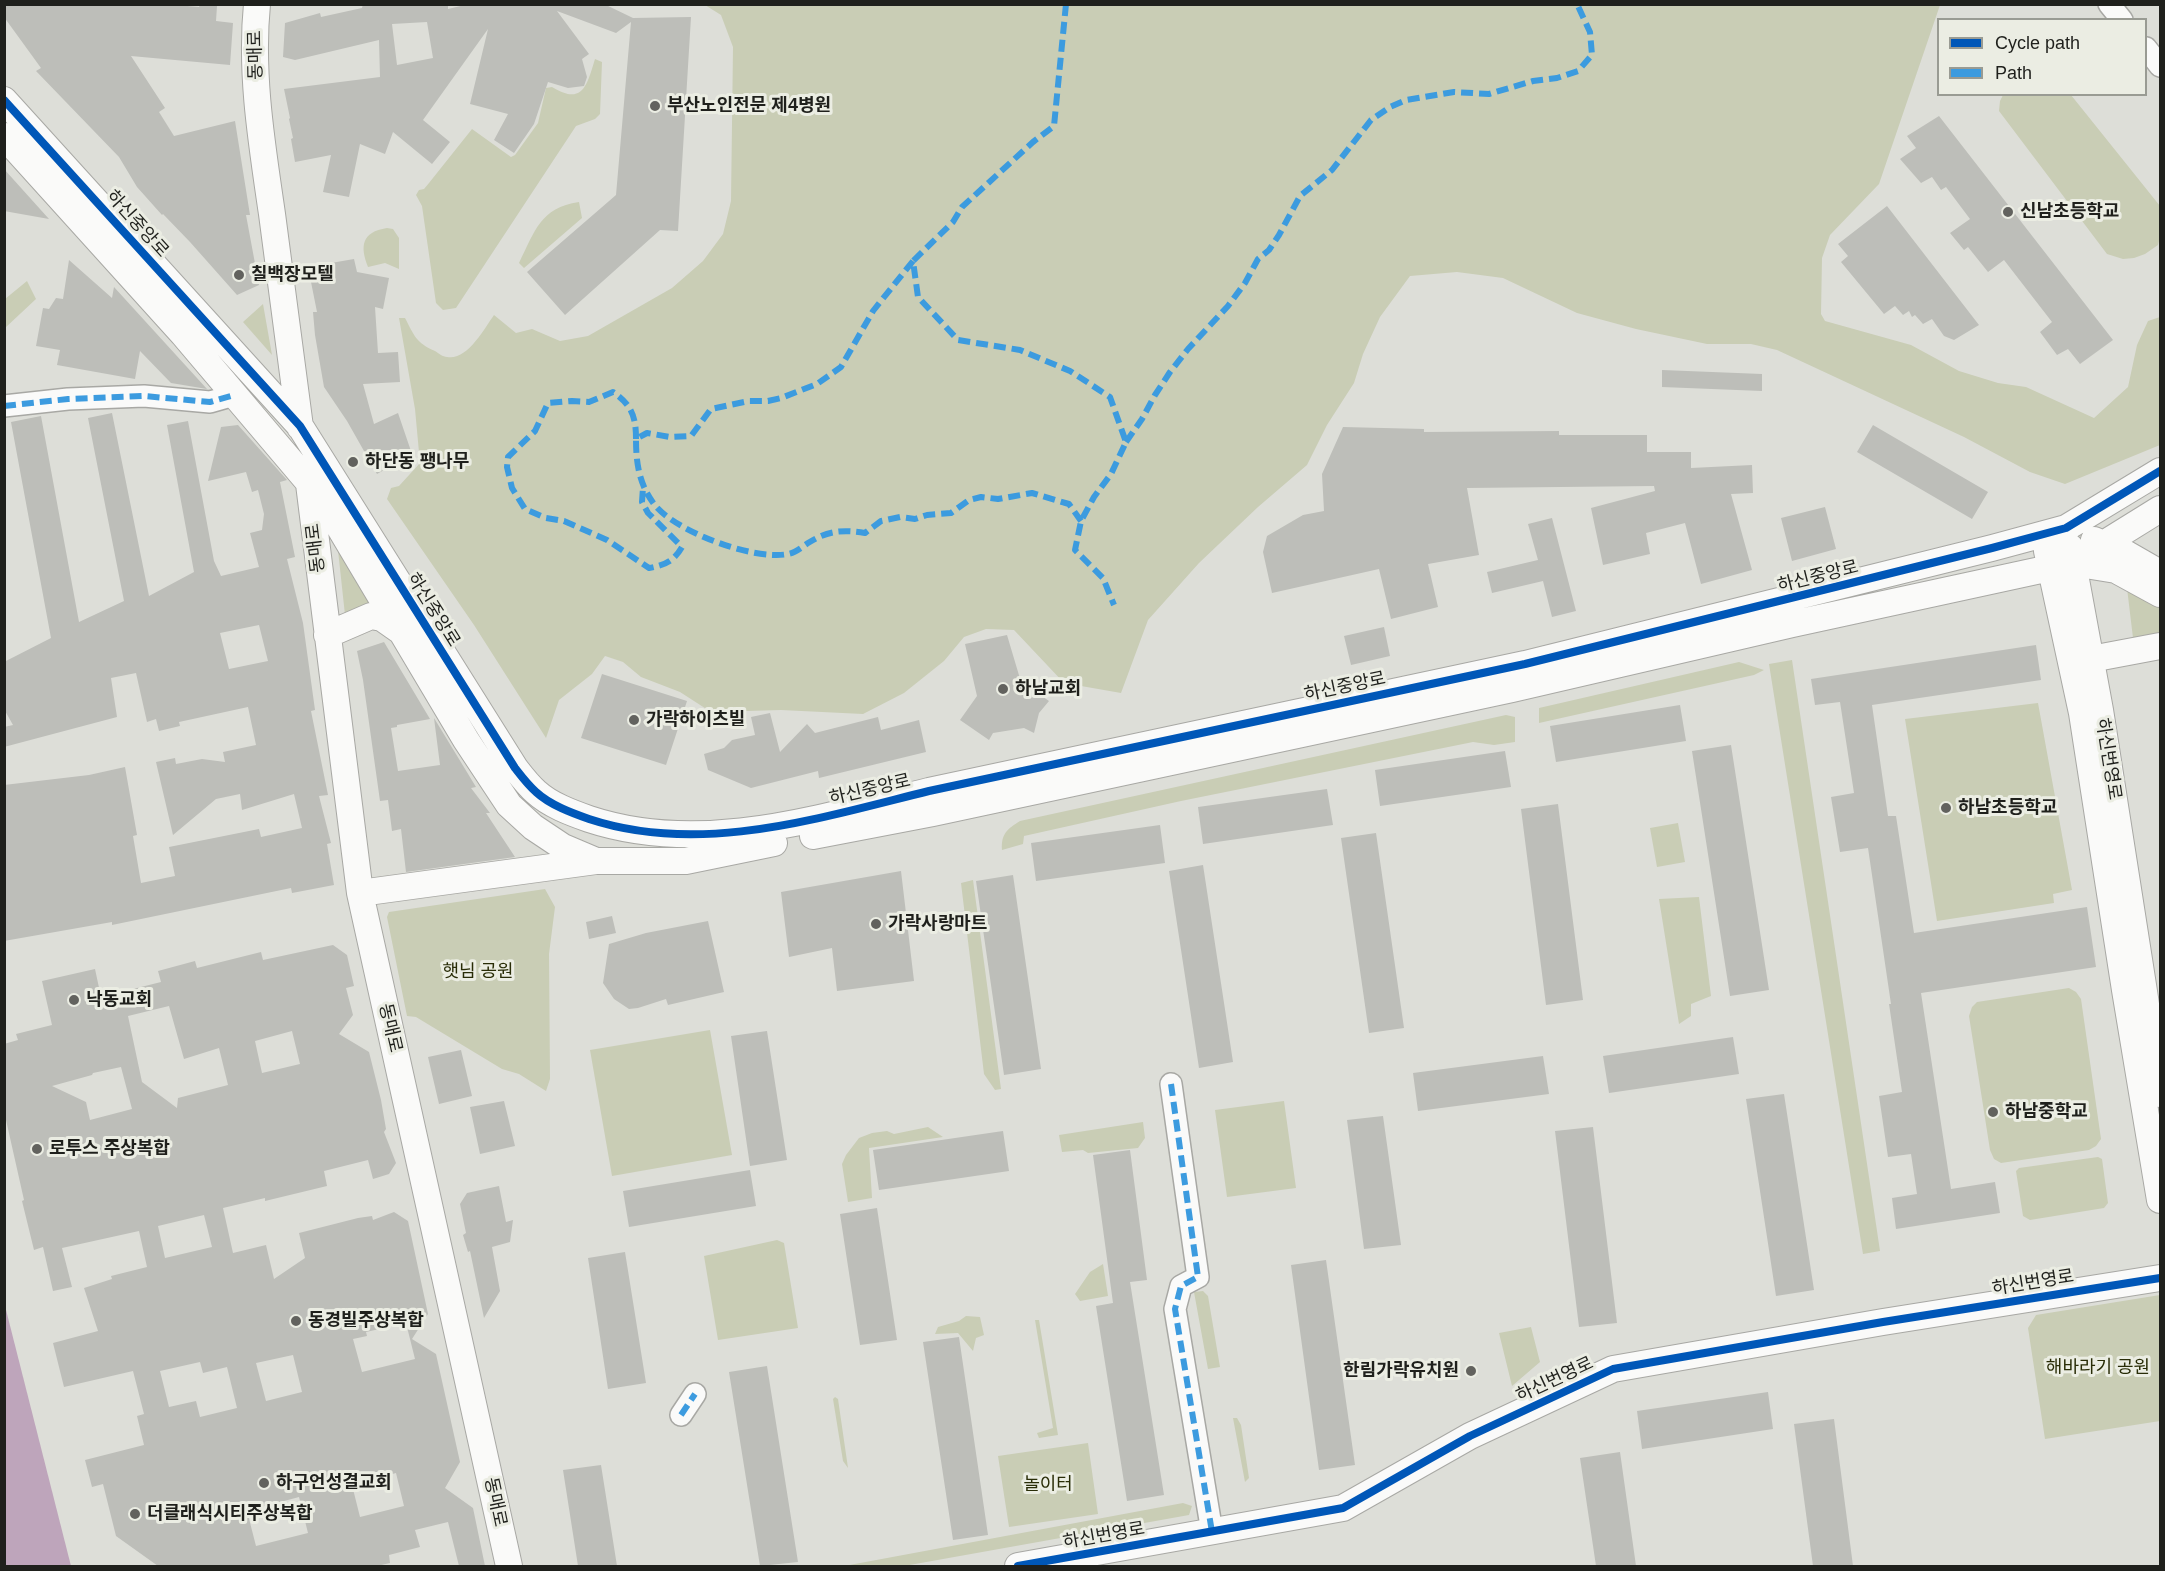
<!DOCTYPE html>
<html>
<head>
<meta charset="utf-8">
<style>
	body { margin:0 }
	#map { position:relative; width:2165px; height:1571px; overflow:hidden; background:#ddded8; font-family:Helvetica,sans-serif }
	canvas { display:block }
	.frame { position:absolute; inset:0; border:6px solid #1f201c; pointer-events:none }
	.legend { position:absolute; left:1937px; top:18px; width:210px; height:78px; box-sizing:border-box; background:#ebede3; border:2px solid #999b93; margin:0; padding:8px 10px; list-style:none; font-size:18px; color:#1f201c }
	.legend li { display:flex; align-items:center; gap:12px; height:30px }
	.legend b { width:30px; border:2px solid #999b93 }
</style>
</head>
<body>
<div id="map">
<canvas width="2165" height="1571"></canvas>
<div class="frame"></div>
<ul class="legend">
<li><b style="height:8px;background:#0057b8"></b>Cycle path</li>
<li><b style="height:8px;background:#3c9bdf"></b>Path</li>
</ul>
</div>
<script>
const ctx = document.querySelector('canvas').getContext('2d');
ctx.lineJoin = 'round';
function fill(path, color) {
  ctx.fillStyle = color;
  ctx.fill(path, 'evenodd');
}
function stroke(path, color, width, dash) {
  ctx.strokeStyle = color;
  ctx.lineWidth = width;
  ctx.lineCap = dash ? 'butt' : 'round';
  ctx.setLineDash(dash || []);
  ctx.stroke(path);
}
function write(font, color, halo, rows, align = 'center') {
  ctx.font = font + ' Helvetica,"Noto Sans KR",sans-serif';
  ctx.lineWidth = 6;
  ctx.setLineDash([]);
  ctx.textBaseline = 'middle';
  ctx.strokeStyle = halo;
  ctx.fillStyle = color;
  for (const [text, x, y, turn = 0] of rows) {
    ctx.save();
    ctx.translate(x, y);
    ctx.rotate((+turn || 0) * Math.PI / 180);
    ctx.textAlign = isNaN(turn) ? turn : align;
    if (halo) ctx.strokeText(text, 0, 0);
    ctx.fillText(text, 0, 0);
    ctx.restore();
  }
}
fill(new Path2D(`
	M 705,5 L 1940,5 L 1879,184 L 1830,235 L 1822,258 L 1821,314 L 1825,321 L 1911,345 L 1959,371 L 1998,383 L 2026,387 L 2094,418 L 2128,387 L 2137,345 L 2148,321 L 2160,317 L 2160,445 L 2065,484 L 2030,472 L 1964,437 L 1777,350 L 1751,344 L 1707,344 L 1636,329 L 1577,313 L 1503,278 L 1457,272 L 1410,276 L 1380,317 L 1363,354 L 1354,383 L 1327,425 L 1307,465 L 1258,507 L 1199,563 L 1148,620 L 1121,693 L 1064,683 L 1014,630 L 986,629 L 964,637 L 944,661 L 904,693 L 863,714 L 781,710 L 711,712 L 680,692 L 641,677 L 623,662 L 605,656 L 592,674 L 559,700 L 546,738 L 474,625 L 387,499 L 391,488 L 399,486 L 420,463 L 415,409 L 399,318 L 405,318 C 414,335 416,343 435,351 C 438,353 443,357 447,357 C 467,361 484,329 494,315 L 516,333 L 532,329 L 560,341 L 588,336 L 672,288 L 703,261 L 723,234 L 731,201 L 733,47 L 721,15 Z
	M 595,59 L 602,62 L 600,114 L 595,119 L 576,126 L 456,308 L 443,310 L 436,303 L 422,206 L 416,195 L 419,190 L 424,189 L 429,183 L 472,129 L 511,157 L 515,155 L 538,123 L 546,88 L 552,87 C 583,106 587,85 595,59 Z
	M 2003,95 L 2071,95 L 2160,206 L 2160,237 L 2158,245 L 2145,254 L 2134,258 L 2123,259 L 2107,254 L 1999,111 L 2000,101 Z
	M 579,202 L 582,218 L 524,268 L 519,263 C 535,231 540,208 579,202 Z
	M 387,228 L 393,229 L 399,238 L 399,269 L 385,263 L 368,267 C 360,247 361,232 387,228 Z
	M 27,281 L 36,299 L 5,328 L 5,299 Z
	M 263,304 L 272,355 L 243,322 Z
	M 337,541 L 377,604 L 345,615 Z
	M 2127,588 L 2160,606 L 2160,633 L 2133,638 Z
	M 1792,660 L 1880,1251 L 1863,1254 L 1769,664 Z
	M 1739,662 L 1764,670 L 1754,675 L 1539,723 L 1539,708 Z
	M 2038,703 L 2072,890 L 2053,894 L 2054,903 L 1937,921 L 1905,719 Z
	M 1506,715 L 1515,717 L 1515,742 L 1494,745 L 1473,742 L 1181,801 L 1024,836 L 1023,844 L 1002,850 C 1001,834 1007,829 1020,821 Z
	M 1678,823 L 1685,862 L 1657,867 L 1650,828 Z
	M 973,880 L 1001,1089 L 995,1090 L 984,1074 L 961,883 Z
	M 545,889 L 555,907 L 549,954 L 550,1079 L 546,1091 L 519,1074 L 502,1069 L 416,1017 L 407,1016 L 387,917 L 389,912 Z
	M 1699,897 L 1711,996 L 1691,1004 L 1691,1016 L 1679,1024 L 1659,899 Z
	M 2069,988 L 2076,992 L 2081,999 L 2101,1139 L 2096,1146 L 2089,1150 L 2001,1163 L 1994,1159 L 1990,1150 L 1969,1016 L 1972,1007 L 1977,1002 Z
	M 710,1030 L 732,1155 L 612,1176 L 590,1050 Z
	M 1284,1101 L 1296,1188 L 1227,1197 L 1215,1110 Z
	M 1143,1122 L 1145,1138 L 1138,1148 L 1088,1153 L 1083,1150 L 1062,1152 L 1059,1135 Z
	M 928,1127 L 943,1137 L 869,1148 L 872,1198 L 848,1202 L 842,1164 L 846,1155 L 859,1138 L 872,1133 L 887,1131 L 894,1134 Z
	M 2098,1157 L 2102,1159 L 2108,1203 L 2104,1208 L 2030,1220 L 2023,1216 L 2016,1171 L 2019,1168 Z
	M 777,1240 L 784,1243 L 798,1328 L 718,1340 L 704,1256 Z
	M 1103,1264 L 1108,1296 L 1080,1301 L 1075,1294 L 1090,1272 Z
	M 1203,1291 L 1208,1296 L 1220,1367 L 1208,1369 L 1194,1292 Z
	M 2160,1295 L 2160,1421 L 2045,1439 L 2028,1328 L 2036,1315 Z
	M 966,1316 L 980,1317 L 984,1335 L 976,1338 L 973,1351 L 958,1333 L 935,1334 L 938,1327 L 959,1321 Z
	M 1035,1320 L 1039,1320 L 1058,1435 L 1039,1438 L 1037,1433 L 1053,1428 Z
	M 1531,1327 L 1540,1362 L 1512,1386 L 1499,1333 Z
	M 835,1397 L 838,1399 L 848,1468 L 843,1461 L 833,1399 Z
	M 1233,1418 L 1237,1418 L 1241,1425 L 1249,1478 L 1245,1482 Z
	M 1088,1443 L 1098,1514 L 1009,1527 L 998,1456 Z
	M 1183,1503 L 1192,1506 L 1189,1515 L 904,1566 L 844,1566 Z`), '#c9cdb5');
fill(new Path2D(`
	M 4,1302 L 71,1566 L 5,1566 Z`), '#bea5bb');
fill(new Path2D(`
	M 4,4 L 164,4 L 199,7 L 200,5 L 217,6 L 216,21 L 233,23 L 230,65 L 131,56 L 165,108 L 159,112 L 174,136 L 235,121 L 250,215 L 246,215 L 259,285 L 237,295 L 190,242 L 163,214 L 162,215 L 137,187 L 119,157 L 36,71 L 41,68 L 4,17 Z
	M 363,4 L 448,4 L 448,9 L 469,4 L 604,4 L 633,18 L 691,17 L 678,231 L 660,230 L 565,315 L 527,272 L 616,195 L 631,22 L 616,33 L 557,11 L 589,54 L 582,59 L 587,77 L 584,86 L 568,88 L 548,82 L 534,124 L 514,153 L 494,140 L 508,114 L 470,104 L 488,29 L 423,120 L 450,142 L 432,164 L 393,132 L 385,154 L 360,144 L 349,197 L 323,192 L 331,155 L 295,162 L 291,139 L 293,138 L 289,119 L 290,118 L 284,89 L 380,77 L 379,40 L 295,60 L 283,57 L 285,23 L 320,13 L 321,17 L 362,8 ZM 427,22 L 433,58 L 397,65 L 392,24 Z
	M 1939,116 L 2113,340 L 2080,364 L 2068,349 L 2057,355 L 2040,332 L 2052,322 L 2004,260 L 1988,272 L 1968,247 L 1964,250 L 1950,233 L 1970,219 L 1946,187 L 1941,190 L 1932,177 L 1921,183 L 1900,159 L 1916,148 L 1907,136 Z
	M 4,169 L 49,219 L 4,211 Z
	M 1887,206 L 1979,325 L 1954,340 L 1944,336 L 1932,319 L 1923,324 L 1915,315 L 1912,317 L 1909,311 L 1903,315 L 1895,306 L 1884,314 L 1841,262 L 1848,256 L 1838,244 Z
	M 354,259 L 357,272 L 389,278 L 383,309 L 375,307 L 378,353 L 398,352 L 400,382 L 363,384 L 374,424 L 398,413 L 412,454 L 377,474 L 347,421 L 324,387 L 315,335 L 313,312 L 317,312 L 308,267 Z
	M 69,260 L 112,298 L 114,287 L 207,389 L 171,383 L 140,351 L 135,379 L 57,365 L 60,350 L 36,346 L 43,308 L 49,309 L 56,298 L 63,299 Z
	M 1662,370 L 1762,374 L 1762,391 L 1662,387 Z
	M 112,413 L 149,596 L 194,572 L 167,425 L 188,421 L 214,561 L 221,576 L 259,567 L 250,533 L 262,530 L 264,514 L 258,490 L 252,492 L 246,472 L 208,481 L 221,427 L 238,425 L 287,480 L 280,482 L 295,557 L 287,559 L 303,623 L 315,710 L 311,711 L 328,795 L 319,796 L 331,843 L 327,844 L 334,885 L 292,893 L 291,888 L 112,925 L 112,922 L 4,941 L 4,785 L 89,775 L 125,767 L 137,835 L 133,836 L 141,883 L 175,876 L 169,847 L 259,829 L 261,837 L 302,828 L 294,794 L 242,810 L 240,794 L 216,799 L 173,835 L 156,762 L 175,758 L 176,764 L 202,759 L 225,762 L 223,752 L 256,745 L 248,707 L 179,722 L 180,726 L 159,731 L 156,719 L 147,722 L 136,673 L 111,678 L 117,717 L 4,747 L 4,727 L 13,725 L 4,709 L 4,662 L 51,638 L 11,422 L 41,416 L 79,622 L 124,601 L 88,418 ZM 259,625 L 268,661 L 229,669 L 220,633 Z
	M 1873,425 L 1988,492 L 1972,519 L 1857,452 Z
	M 1343,427 L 1424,429 L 1424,432 L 1559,431 L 1559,435 L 1647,435 L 1647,452 L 1691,452 L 1691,468 L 1752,465 L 1753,493 L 1731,494 L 1752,570 L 1701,584 L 1685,523 L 1646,533 L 1650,554 L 1603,565 L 1591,508 L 1655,491 L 1654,486 L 1467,488 L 1479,555 L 1428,564 L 1438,607 L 1391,619 L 1379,569 L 1272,593 L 1263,552 L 1267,536 L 1303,515 L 1324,511 L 1322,474 Z
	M 1825,507 L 1836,549 L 1792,561 L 1781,518 Z
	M 1552,518 L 1576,611 L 1552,617 L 1543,581 L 1492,593 L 1487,572 L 1538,560 L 1528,524 Z
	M 1384,627 L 1390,656 L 1351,665 L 1344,636 Z
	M 1007,635 L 1021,682 L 1049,701 L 1039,713 L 1034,733 L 1024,728 L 993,733 L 989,740 L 960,720 L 977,696 L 965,644 Z
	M 384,642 L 430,719 L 397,725 L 397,727 L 391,728 L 398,771 L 440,765 L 434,718 L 476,787 L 471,788 L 490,813 L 486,813 L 515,857 L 406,872 L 401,829 L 392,831 L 388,800 L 380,801 L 363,680 L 357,651 Z
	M 2036,645 L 2041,680 L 1872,705 L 1888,816 L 1896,816 L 1914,933 L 2087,907 L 2096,967 L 1921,993 L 1951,1189 L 1995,1182 L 2000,1213 L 1896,1229 L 1892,1198 L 1917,1194 L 1911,1154 L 1888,1157 L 1879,1096 L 1902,1092 L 1889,1004 L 1891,1004 L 1868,848 L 1840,852 L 1831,797 L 1854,793 L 1840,702 L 1815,705 L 1811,679 Z
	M 602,674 L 687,701 L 666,765 L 581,738 Z
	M 1680,705 L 1686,741 L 1556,762 L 1550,726 Z
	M 770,713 L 780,752 L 807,724 L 815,733 L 878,717 L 881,730 L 919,720 L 926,752 L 819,778 L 818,771 L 751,788 L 708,770 L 704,754 L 724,748 L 732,740 L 755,735 L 751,717 Z
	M 1731,745 L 1769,990 L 1730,996 L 1692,751 Z
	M 1505,751 L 1511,787 L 1380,806 L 1375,770 Z
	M 1327,789 L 1333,825 L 1203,844 L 1198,807 Z
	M 1558,804 L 1583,1000 L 1546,1005 L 1521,809 Z
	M 1160,825 L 1165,863 L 1036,881 L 1031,843 Z
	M 1376,833 L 1404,1028 L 1369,1033 L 1341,838 Z
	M 1203,865 L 1233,1062 L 1199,1068 L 1169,871 Z
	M 901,871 L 914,981 L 837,991 L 832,948 L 789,957 L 781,892 Z
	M 1013,875 L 1041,1069 L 1004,1075 L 976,881 Z
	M 612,916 L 616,933 L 589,939 L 586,922 Z
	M 708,921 L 724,992 L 668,1005 L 666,999 L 638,1008 L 629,1009 L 614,999 L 603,983 L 609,944 L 646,933 Z
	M 333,945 L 347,955 L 354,986 L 346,988 L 353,1015 L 339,1034 L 369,1052 L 381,1100 L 386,1129 L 384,1132 L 396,1163 L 389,1174 L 373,1179 L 368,1160 L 324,1171 L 327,1186 L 265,1201 L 265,1198 L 223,1208 L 233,1253 L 266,1245 L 274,1279 L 305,1258 L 299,1233 L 358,1218 L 372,1216 L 373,1220 L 394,1212 L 408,1221 L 428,1314 L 412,1339 L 436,1354 L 460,1462 L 445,1488 L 473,1508 L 485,1566 L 459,1566 L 448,1522 L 415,1530 L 420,1547 L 389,1555 L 390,1563 L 377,1566 L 158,1566 L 116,1536 L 103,1484 L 92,1487 L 85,1460 L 144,1445 L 137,1416 L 144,1414 L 133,1371 L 64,1387 L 53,1343 L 98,1331 L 84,1288 L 112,1279 L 111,1276 L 147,1267 L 139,1231 L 62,1248 L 72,1287 L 53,1291 L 43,1247 L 34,1250 L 22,1201 L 24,1200 L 4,1111 L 4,1044 L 18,1040 L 16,1034 L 52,1025 L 42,981 L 95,969 L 101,997 L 161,982 L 158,971 L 195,961 L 197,968 L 261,952 L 263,960 ZM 169,1006 L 184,1059 L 219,1048 L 228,1085 L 178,1098 L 177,1108 L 142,1082 L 128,1016 ZM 292,1031 L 300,1064 L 262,1073 L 255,1041 ZM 121,1067 L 132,1109 L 90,1120 L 86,1102 L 52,1086 L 92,1075 L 93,1073 ZM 204,1215 L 212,1247 L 165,1258 L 158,1226 ZM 406,1323 L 415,1359 L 362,1372 L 353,1339 L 367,1336 L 366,1332 ZM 293,1355 L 302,1392 L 266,1401 L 256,1363 ZM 200,1362 L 203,1373 L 227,1367 L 237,1408 L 200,1417 L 196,1401 L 169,1407 L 160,1371 ZM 396,1473 L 404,1506 L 360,1517 L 352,1485 ZM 299,1497 L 308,1533 L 256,1546 L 247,1511 Z
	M 767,1031 L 787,1160 L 750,1166 L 731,1036 Z
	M 1733,1037 L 1739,1074 L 1609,1093 L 1603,1056 Z
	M 461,1050 L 472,1096 L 439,1104 L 428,1057 Z
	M 1543,1056 L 1549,1094 L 1418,1111 L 1413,1073 Z
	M 1784,1094 L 1814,1290 L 1776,1296 L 1746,1099 Z
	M 504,1101 L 515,1146 L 480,1154 L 470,1107 Z
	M 1383,1116 L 1401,1245 L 1364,1249 L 1347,1120 Z
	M 1593,1127 L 1617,1323 L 1579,1327 L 1555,1131 Z
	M 1003,1131 L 1009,1171 L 879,1190 L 873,1150 Z
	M 1130,1150 L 1147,1280 L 1130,1282 L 1164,1495 L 1127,1501 L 1096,1306 L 1113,1303 L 1093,1155 Z
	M 750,1170 L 756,1206 L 629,1227 L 623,1191 Z
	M 499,1186 L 506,1222 L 513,1220 L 510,1242 L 492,1247 L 500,1291 L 484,1318 L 470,1251 L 468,1252 L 463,1235 L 466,1233 L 460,1204 L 467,1193 Z
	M 877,1208 L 897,1340 L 860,1345 L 840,1214 Z
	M 625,1252 L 646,1383 L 608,1389 L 588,1258 Z
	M 1326,1260 L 1355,1465 L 1319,1470 L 1291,1265 Z
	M 959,1337 L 988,1535 L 953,1540 L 923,1342 Z
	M 767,1366 L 798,1562 L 760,1566 L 729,1372 Z
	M 1768,1392 L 1773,1429 L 1642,1449 L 1637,1411 Z
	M 1834,1419 L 1853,1566 L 1813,1566 L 1794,1424 Z
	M 1620,1452 L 1636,1566 L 1596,1566 L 1580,1458 Z
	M 601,1465 L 617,1566 L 578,1566 L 563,1470 Z`), '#bdbeb9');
const minor = new Path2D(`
	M 2109,4 L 2122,20
	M 2146,48 L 2160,66
	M 4,406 L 68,399 L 144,396 L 210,402 L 231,396 L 233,393
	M 1171,1084 L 1198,1277 L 1181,1286 L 1175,1309 L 1212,1532
	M 681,1415 L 695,1394`);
const tertiary = new Path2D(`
	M 257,4 C 250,74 262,145 272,214 C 281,285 290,356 300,427
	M 4,100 L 300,426 L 515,768 C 522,777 528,785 536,792 C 550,805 572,813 589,819 C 701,856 819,818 929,791 L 1525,664 L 1992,548 L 2066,528 L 2160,471
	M 4,136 L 183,334 L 322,498 L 466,740 L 509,805 L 533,827 L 563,847 L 596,861 L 686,861 L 774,843
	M 309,484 L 360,893 L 509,1566
	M 2094,540 L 2125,553 L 2160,573
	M 2070,547 L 2100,710 L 2160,1094
	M 2047,551 L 2082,713 L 2125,990 L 2160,1200
	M 2073,563 L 2116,570 L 2160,594
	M 327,635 L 371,616 L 382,618 L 402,632
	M 2091,659 L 2160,646
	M 813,836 L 933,813 L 1512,689 L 1792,624 L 2073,563 L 2160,509
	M 360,893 L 596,861
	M 1018,1566 L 1343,1508 L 1470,1436 L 1613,1369 L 1883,1322 L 2160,1278`);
stroke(minor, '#a8a8a4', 24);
stroke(tertiary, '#a8a8a4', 28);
stroke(minor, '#fafaf9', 21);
stroke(tertiary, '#fafaf9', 26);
stroke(new Path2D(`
	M 1066,4 L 1054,126 L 1033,142 L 962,207 L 953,222 L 913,261 L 918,297 L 958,340 L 1020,350 L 1070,371 L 1110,397 L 1126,442 L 1111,474 L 1094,497 L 1081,521 L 1075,550 L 1103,578 L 1114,605
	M 913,261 L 873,311 L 841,367 L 817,384 L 781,398 L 768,401 L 749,401 L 711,409 L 691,436 L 670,437 L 647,433 L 636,439 C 636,463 639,484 654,504 C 674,531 754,561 788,554 C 795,553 802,547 808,543 C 827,531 842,529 865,533 L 881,521 L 900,517 L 915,519 L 927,515 L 951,513 L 969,500 L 981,497 L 998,499 L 1032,493 L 1069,504 L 1081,521
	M 4,406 L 68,399 L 144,396 L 210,402 L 231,396 L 233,393
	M 636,439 C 636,417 632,405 613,392 L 589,402 L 572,401 L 548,403 L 535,431 L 508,457 L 507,467 L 512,488 L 525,509 L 546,518 L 564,521 L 607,540 L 649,568 C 665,565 674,561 682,547 L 648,513 L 642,502 L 643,487
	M 1126,442 L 1142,419 L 1155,395 L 1170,372 L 1188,349 L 1228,306 L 1245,283 L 1258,259 L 1269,250 L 1279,235 L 1300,196 L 1332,170 L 1371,120 L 1390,107 L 1406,100 L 1454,92 L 1489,94 L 1533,81 L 1557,78 L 1578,71 L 1592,55 L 1590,32 L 1577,4
	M 1171,1084 L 1198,1277 L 1181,1286 L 1175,1309 L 1212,1532
	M 681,1415 L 695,1394`), '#3c9bdf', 6, [12, 6]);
stroke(new Path2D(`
	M 4,100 L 300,426 L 515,768 C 522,777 528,785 536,792 C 550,805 572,813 589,819 C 701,856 819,818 929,791 L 1525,664 L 1992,548 L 2066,528 L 2160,471
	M 1018,1566 L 1343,1508 L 1470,1436 L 1613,1369 L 1883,1322 L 2160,1278`), '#0057b8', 8);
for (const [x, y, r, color] of [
	[655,106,6,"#62625e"],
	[2008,212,6,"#62625e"],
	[239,275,6,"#62625e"],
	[353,462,6,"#62625e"],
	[1003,689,6,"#62625e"],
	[634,720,6,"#62625e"],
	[1946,808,6,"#62625e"],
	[876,924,6,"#62625e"],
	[74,1000,6,"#62625e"],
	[1993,1112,6,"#62625e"],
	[37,1149,6,"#62625e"],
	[296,1321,6,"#62625e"],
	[1471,1371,6,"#62625e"],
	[264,1483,6,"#62625e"],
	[135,1514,6,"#62625e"]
]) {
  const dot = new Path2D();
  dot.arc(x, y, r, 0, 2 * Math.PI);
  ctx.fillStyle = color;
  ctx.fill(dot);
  stroke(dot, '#ebede3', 2);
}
write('18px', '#1f201c', '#ebede3', [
	["동매로",256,55,-91],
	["하신중앙로",137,224,48],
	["동매로",316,548,-97],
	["하신중앙로",1818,577,-14],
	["하신중앙로",433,610,58],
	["하신중앙로",1345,687,-12],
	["하신번영로",2108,759,81],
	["하신중앙로",870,790,-13],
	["동매로",390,1028,77],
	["하신번영로",2033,1283,-9],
	["하신번영로",1555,1380,-25],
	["동매로",495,1502,78],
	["하신번영로",1104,1536,-10]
]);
write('bold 18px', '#1f201c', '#ebede3', [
	["부산노인전문 제4병원",667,106],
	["신남초등학교",2020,212],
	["칠백장모텔",251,275],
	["하단동 팽나무",365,462],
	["하남교회",1015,689],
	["가락하이츠빌",646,720],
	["하남초등학교",1958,808],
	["가락사랑마트",888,924],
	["낙동교회",86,1000],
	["하남중학교",2005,1112],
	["로투스 주상복합",49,1149],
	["동경빌주상복합",308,1321],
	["한림가락유치원",1459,1371,"right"],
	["하구언성결교회",276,1483],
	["더클래식시티주상복합",147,1514]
], 'left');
write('18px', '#292d07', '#ebede3', [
	["햇님 공원",478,972],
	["해바라기 공원",2098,1368],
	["놀이터",1048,1485]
]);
</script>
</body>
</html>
